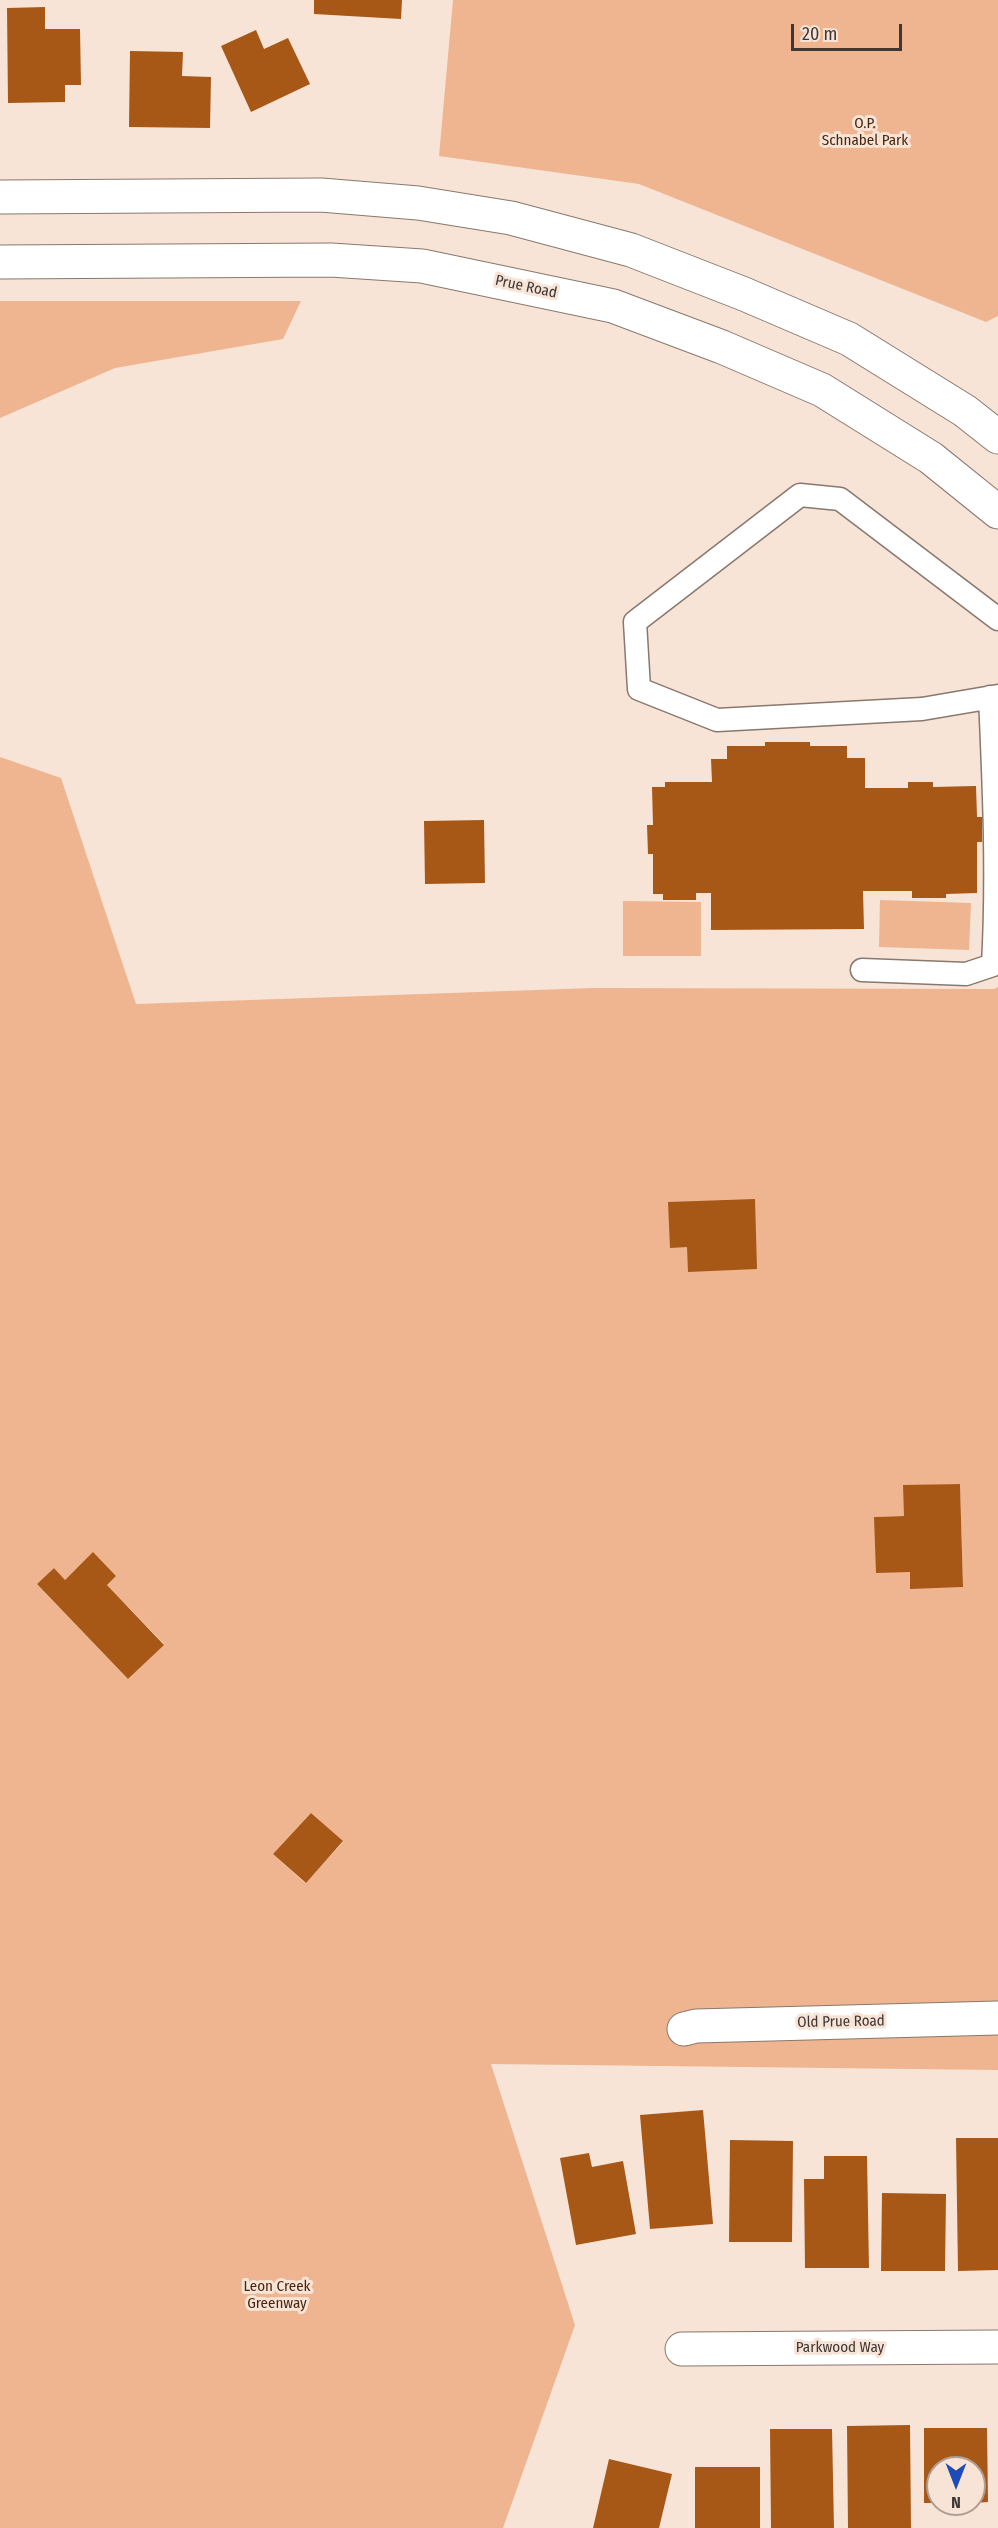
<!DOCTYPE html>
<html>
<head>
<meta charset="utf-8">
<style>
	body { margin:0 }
	#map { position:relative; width:998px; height:2528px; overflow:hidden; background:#f8e4d7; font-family:"Fira Sans Condensed",sans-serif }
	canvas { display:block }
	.north { position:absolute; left:926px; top:2456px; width:60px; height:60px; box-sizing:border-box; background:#f8e4d7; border:2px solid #ae9f95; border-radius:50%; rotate:180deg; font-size:16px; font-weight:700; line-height:24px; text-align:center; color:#3f3733 }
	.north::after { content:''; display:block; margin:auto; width:21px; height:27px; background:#1e4bb8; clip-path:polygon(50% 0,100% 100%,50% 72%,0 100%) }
	.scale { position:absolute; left:791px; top:24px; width:111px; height:27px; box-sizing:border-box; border:3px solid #3f3733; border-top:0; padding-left:8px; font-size:18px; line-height:21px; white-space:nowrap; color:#3f3733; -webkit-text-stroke:4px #f8e4d7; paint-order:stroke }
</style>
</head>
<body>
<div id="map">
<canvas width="998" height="2528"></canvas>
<div class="north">N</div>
<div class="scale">20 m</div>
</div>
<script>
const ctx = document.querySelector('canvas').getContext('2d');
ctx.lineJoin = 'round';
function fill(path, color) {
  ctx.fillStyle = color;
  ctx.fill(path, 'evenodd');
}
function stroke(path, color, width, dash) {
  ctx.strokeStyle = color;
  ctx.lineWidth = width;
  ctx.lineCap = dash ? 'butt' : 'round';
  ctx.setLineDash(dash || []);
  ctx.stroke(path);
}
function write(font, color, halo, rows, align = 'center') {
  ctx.font = font + ' "Fira Sans Condensed",sans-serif';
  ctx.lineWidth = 6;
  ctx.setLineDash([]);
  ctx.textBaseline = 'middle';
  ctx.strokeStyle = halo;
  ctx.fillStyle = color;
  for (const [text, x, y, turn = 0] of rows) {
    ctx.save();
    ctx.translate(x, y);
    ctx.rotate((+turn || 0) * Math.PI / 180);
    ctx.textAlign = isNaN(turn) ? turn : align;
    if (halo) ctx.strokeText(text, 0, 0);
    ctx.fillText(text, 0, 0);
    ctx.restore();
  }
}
fill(new Path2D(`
	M 453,0 L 998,0 L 998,316 L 986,322 L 639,184 L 439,156 Z
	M 0,301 L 301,301 L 283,339 L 115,368 L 0,418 Z
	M 0,757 L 61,778 L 136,1004 L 593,988 L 994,989 L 998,987 L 998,2070 L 491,2064 L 575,2325 L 503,2528 L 0,2528 ZM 960,1484 L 963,1587 L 910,1588 L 910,1572 L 874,1517 L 904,1516 L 904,1486 ZM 93,1553 L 116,1576 L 107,1585 L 164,1644 L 128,1679 L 37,1584 L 54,1568 L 65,1580 ZM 311,1813 L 343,1842 L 305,1883 L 273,1854 Z
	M 880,900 L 971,903 L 969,950 L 879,947 Z
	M 623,901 L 701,902 L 701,956 L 623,956 Z`), '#eeb590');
fill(new Path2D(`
	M 314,0 L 402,0 L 401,19 L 314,14 Z
	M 45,7 L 45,29 L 80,29 L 81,85 L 65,85 L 65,102 L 8,103 L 7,8 Z
	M 256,30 L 264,49 L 288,38 L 310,84 L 251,112 L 221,46 Z
	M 130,51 L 183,52 L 182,76 L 211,77 L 210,128 L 129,127 Z
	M 765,742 L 810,742 L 810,746 L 847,746 L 847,758 L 865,758 L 865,788 L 908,788 L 908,782 L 933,782 L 933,787 L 976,786 L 977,817 L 982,817 L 982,842 L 977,842 L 977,893 L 946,894 L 946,898 L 912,898 L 912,891 L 863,891 L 864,929 L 711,930 L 711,893 L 696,893 L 696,900 L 663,900 L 663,894 L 653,894 L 653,854 L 648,854 L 647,825 L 653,825 L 652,787 L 665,787 L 665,782 L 712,782 L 711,759 L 727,759 L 727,746 L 765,746 Z
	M 484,820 L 485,883 L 425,884 L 424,821 Z
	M 755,1199 L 757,1269 L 688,1272 L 687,1247 L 670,1248 L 668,1202 Z
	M 960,1484 L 963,1587 L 910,1589 L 910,1572 L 876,1573 L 874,1517 L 904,1516 L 903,1485 Z
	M 93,1552 L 116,1576 L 107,1585 L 164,1645 L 128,1679 L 37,1584 L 54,1568 L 65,1580 Z
	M 311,1813 L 343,1841 L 306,1883 L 273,1854 Z
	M 703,2110 L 713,2224 L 650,2229 L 640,2115 Z
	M 956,2138 L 998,2138 L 998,2270 L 958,2271 Z
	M 730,2140 L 793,2141 L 792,2242 L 729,2242 Z
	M 589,2153 L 592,2167 L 623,2161 L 636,2234 L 576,2245 L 560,2158 Z
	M 824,2156 L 867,2156 L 869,2268 L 805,2268 L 804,2179 L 824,2179 Z
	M 882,2193 L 946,2194 L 945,2271 L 881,2271 Z
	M 910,2425 L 911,2528 L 848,2528 L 847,2426 Z
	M 924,2428 L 987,2428 L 988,2502 L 974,2503 L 974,2468 L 938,2468 L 938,2503 L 924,2503 Z
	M 770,2429 L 832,2429 L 834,2528 L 771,2528 Z
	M 609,2459 L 672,2474 L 659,2528 L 593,2528 Z
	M 695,2467 L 760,2467 L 760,2528 L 695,2528 Z`), '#a75716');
const service = new Path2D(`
	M 998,619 L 840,499 L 800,495 L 635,622 L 639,689 L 717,720 L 922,709 L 998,696
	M 862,970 L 966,974 L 993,965 C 998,876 994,786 990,697`);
const minor = new Path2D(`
	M 684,2029 L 696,2026 L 998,2018
	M 682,2349 L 998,2347`);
const secondary = new Path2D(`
	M 0,197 L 321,195 L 418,203 L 511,218 L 631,250 L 744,294 L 849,339 L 965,411 L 998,437
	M 0,262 L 331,260 L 422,266 L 613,306 L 722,347 L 822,390 L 931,458 L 998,512`);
stroke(service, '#89786d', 25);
stroke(minor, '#89786d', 35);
stroke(secondary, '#89786d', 35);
stroke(service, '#fff', 22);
stroke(minor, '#fff', 33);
stroke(secondary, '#fff', 33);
write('15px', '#49270e', '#f8e4d7', [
	["O.P.",865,124],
	["Schnabel Park",865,141],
	["Leon Creek",277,2287],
	["Greenway",277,2304]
]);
write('15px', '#3f3733', '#f8e4d7', [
	["Prue Road",526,287,12],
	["Old Prue Road",841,2022,-1],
	["Parkwood Way",840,2348]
]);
</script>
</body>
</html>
